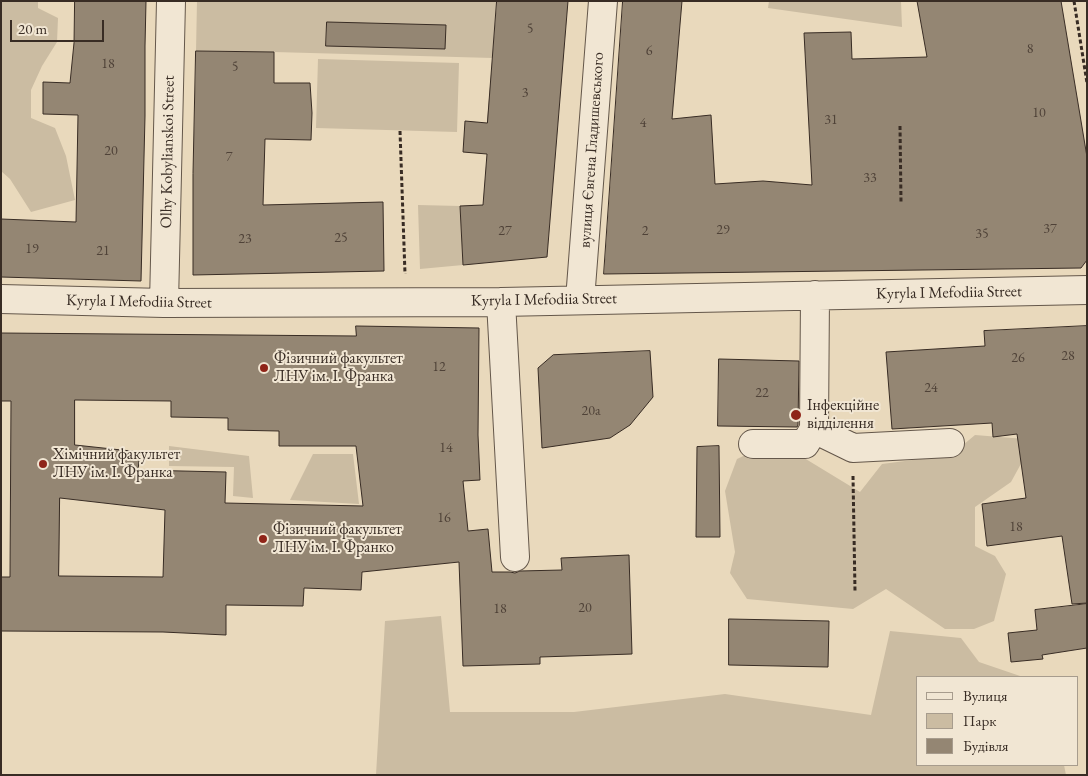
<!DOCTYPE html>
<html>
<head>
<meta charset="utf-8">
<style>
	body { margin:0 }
	#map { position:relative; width:1088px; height:776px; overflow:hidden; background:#e9d9bc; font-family:"EB Garamond",serif }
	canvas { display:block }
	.frame { position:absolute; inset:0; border:2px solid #382c24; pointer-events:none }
	.legend { position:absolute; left:916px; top:676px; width:162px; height:90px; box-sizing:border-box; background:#f1e6d3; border:1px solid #a79c8d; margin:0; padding:6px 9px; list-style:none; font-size:15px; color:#382c24 }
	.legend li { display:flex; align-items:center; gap:10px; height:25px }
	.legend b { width:25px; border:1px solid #a79c8d }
	.scale { position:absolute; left:10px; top:20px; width:94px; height:22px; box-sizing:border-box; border:2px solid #382c24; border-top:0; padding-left:6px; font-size:15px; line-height:18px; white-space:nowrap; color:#382c24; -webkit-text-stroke:4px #f1e6d3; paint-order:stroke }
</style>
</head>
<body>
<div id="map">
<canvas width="1088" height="776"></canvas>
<div class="frame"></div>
<ul class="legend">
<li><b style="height:6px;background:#f1e6d3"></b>Вулиця</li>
<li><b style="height:14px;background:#cbbca2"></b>Парк</li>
<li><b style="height:14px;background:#948673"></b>Будівля</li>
</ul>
<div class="scale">20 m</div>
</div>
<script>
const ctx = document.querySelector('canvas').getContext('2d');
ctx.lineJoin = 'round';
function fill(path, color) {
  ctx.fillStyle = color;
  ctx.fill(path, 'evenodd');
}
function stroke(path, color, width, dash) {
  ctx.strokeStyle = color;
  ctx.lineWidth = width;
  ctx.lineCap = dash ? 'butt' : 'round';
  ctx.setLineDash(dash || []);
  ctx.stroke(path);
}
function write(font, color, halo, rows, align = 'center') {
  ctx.font = font + ' "EB Garamond",serif';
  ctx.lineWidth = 4;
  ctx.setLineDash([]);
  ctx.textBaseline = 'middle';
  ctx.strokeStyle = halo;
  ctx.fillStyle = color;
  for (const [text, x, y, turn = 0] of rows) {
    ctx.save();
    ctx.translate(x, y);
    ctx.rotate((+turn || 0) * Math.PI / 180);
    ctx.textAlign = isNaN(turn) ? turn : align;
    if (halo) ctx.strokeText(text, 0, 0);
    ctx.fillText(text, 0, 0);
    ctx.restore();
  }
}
fill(new Path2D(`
	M 1,1 L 38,1 L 38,8 L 58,18 L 57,42 L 42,66 L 31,90 L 31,118 L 55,128 L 66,156 L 75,200 L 31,212 L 10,179 L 1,171 Z
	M 197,1 L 497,1 L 493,58 L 274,52 L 196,51 Z
	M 769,1 L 901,1 L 902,27 L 768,8 Z
	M 318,59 L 459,63 L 457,132 L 316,128 Z
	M 418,205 L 460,206 L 463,265 L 420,269 Z
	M 975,435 L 1025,439 L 1028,451 L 1011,482 L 975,507 L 975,546 L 995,556 L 1006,574 L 994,621 L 974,629 L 945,629 L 886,589 L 853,609 L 747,599 L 730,573 L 735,552 L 725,491 L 737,459 L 756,450 L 791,450 L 860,492 L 882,464 L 951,455 Z
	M 169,446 L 249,456 L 253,498 L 233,496 L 234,467 L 169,466 Z
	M 313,454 L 353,454 L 359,504 L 290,500 Z
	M 441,616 L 450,712 L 574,712 L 725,694 L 871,715 L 890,631 L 961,638 L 979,662 L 1023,677 L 917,677 L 917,765 L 1064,765 L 1066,775 L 376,775 L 385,621 Z`), '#cbbca2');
const building = new Path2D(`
	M 75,1 L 146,1 L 145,46 L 145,116 L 141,281 L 1,277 L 1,219 L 76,222 L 78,115 L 43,114 L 43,82 L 70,83 L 74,43 Z
	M 497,1 L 568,1 L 547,257 L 463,265 L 460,206 L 483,205 L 487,154 L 463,152 L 465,121 L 487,123 Z
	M 623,1 L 682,1 L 672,119 L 711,115 L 715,184 L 763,181 L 812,185 L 804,33 L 851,32 L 852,59 L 927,57 L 917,1 L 1061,1 L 1087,157 L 1087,260 L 1081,268 L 604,274 Z
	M 327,22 L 446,25 L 445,49 L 326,46 Z
	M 196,51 L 274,52 L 274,83 L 310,83 L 312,113 L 311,140 L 265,139 L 263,205 L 383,202 L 384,271 L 193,275 L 193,174 Z
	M 356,326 L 479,328 L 478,435 L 480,480 L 463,481 L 468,531 L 488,529 L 492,572 L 510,572 L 515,573 L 520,571 L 562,570 L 561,558 L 629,555 L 632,654 L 540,657 L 540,664 L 463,666 L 459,562 L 362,572 L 361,590 L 304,588 L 303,606 L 226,605 L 226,635 L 163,632 L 1,631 L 1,577 L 10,577 L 11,401 L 1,401 L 1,333 L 356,336 ZM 75,400 L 171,401 L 171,417 L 228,418 L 228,430 L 279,431 L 279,446 L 356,446 L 363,506 L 225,503 L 226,472 L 138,470 L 140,452 L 75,445 ZM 60,498 L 165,510 L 163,577 L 59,576 Z
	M 1087,326 L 1087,603 L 1072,604 L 1062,536 L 987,546 L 982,504 L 1026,498 L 1017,434 L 993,437 L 992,423 L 892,429 L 886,352 L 985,346 L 984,331 Z
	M 650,351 L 653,397 L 630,425 L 610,438 L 542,448 L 538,368 L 553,355 Z
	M 719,359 L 799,361 L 798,425 L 797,427 L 718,426 Z
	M 719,446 L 720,537 L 696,537 L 697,447 Z
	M 1087,604 L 1087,648 L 1042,655 L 1043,659 L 1011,662 L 1008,633 L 1037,630 L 1035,610 Z
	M 729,619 L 829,621 L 828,667 L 729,665 Z`);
fill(building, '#948673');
stroke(building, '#382c24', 1);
const minor = new Path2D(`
	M 815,295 L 814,429 L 853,448 L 950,443
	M 1,299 L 164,303 L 501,302 L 1087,290
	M 580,300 L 603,1
	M 501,302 L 515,557
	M 164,303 L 171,1
	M 753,444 L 805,444 L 814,429`);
stroke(minor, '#64574a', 30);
stroke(new Path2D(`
	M 1074,1 L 1087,83
	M 900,126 L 901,202
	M 400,131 L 405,274
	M 853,476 L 855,591`), '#382c24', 3, [4, 2.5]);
stroke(minor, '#f1e6d3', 28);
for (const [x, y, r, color] of [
	[264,368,5,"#8f2418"],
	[796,415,6,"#8f2418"],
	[43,464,5,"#8f2418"],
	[263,539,5,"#8f2418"]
]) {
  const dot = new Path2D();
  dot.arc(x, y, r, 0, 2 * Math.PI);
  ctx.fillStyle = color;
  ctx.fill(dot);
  stroke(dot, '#f1e6d3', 2);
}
write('14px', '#4f4238', null, [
	["5",530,29],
	["8",1030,49],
	["6",649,51],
	["18",108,64],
	["5",235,67],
	["3",525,93],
	["10",1039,113],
	["31",831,120],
	["4",643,123],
	["20",111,151],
	["7",229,157],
	["33",870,178],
	["37",1050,229],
	["29",723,230],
	["27",505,231],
	["2",645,231],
	["35",982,234],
	["25",341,238],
	["23",245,239],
	["19",32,249],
	["21",103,251],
	["28",1068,356],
	["26",1018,358],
	["12",439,367],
	["24",931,388],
	["22",762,393],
	["20а",591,411],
	["14",446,448],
	["16",444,518],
	["18",1016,527],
	["20",585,608],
	["18",500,609]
]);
write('16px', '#382c24', '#f1e6d3', [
	["вулиця Євгена Гладишевського",592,150,-86],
	["Olhy Kobylianskoi Street",168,152,-89],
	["Kyryla I Mefodiia Street",949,293,-1],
	["Kyryla I Mefodiia Street",544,300,-1],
	["Kyryla I Mefodiia Street",139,302,1]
]);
write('16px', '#382c24', '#f1e6d3', [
	["Фізичний факультет",274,359],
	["ЛНУ ім. І. Франка",274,377],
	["Інфекційне",807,406],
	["відділення",807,424],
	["Хімічний факультет",53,455],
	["ЛНУ ім. І. Франка",53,473],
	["Фізичний факультет",273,530],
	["ЛНУ ім. І. Франко",273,548]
], 'left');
</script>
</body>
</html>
